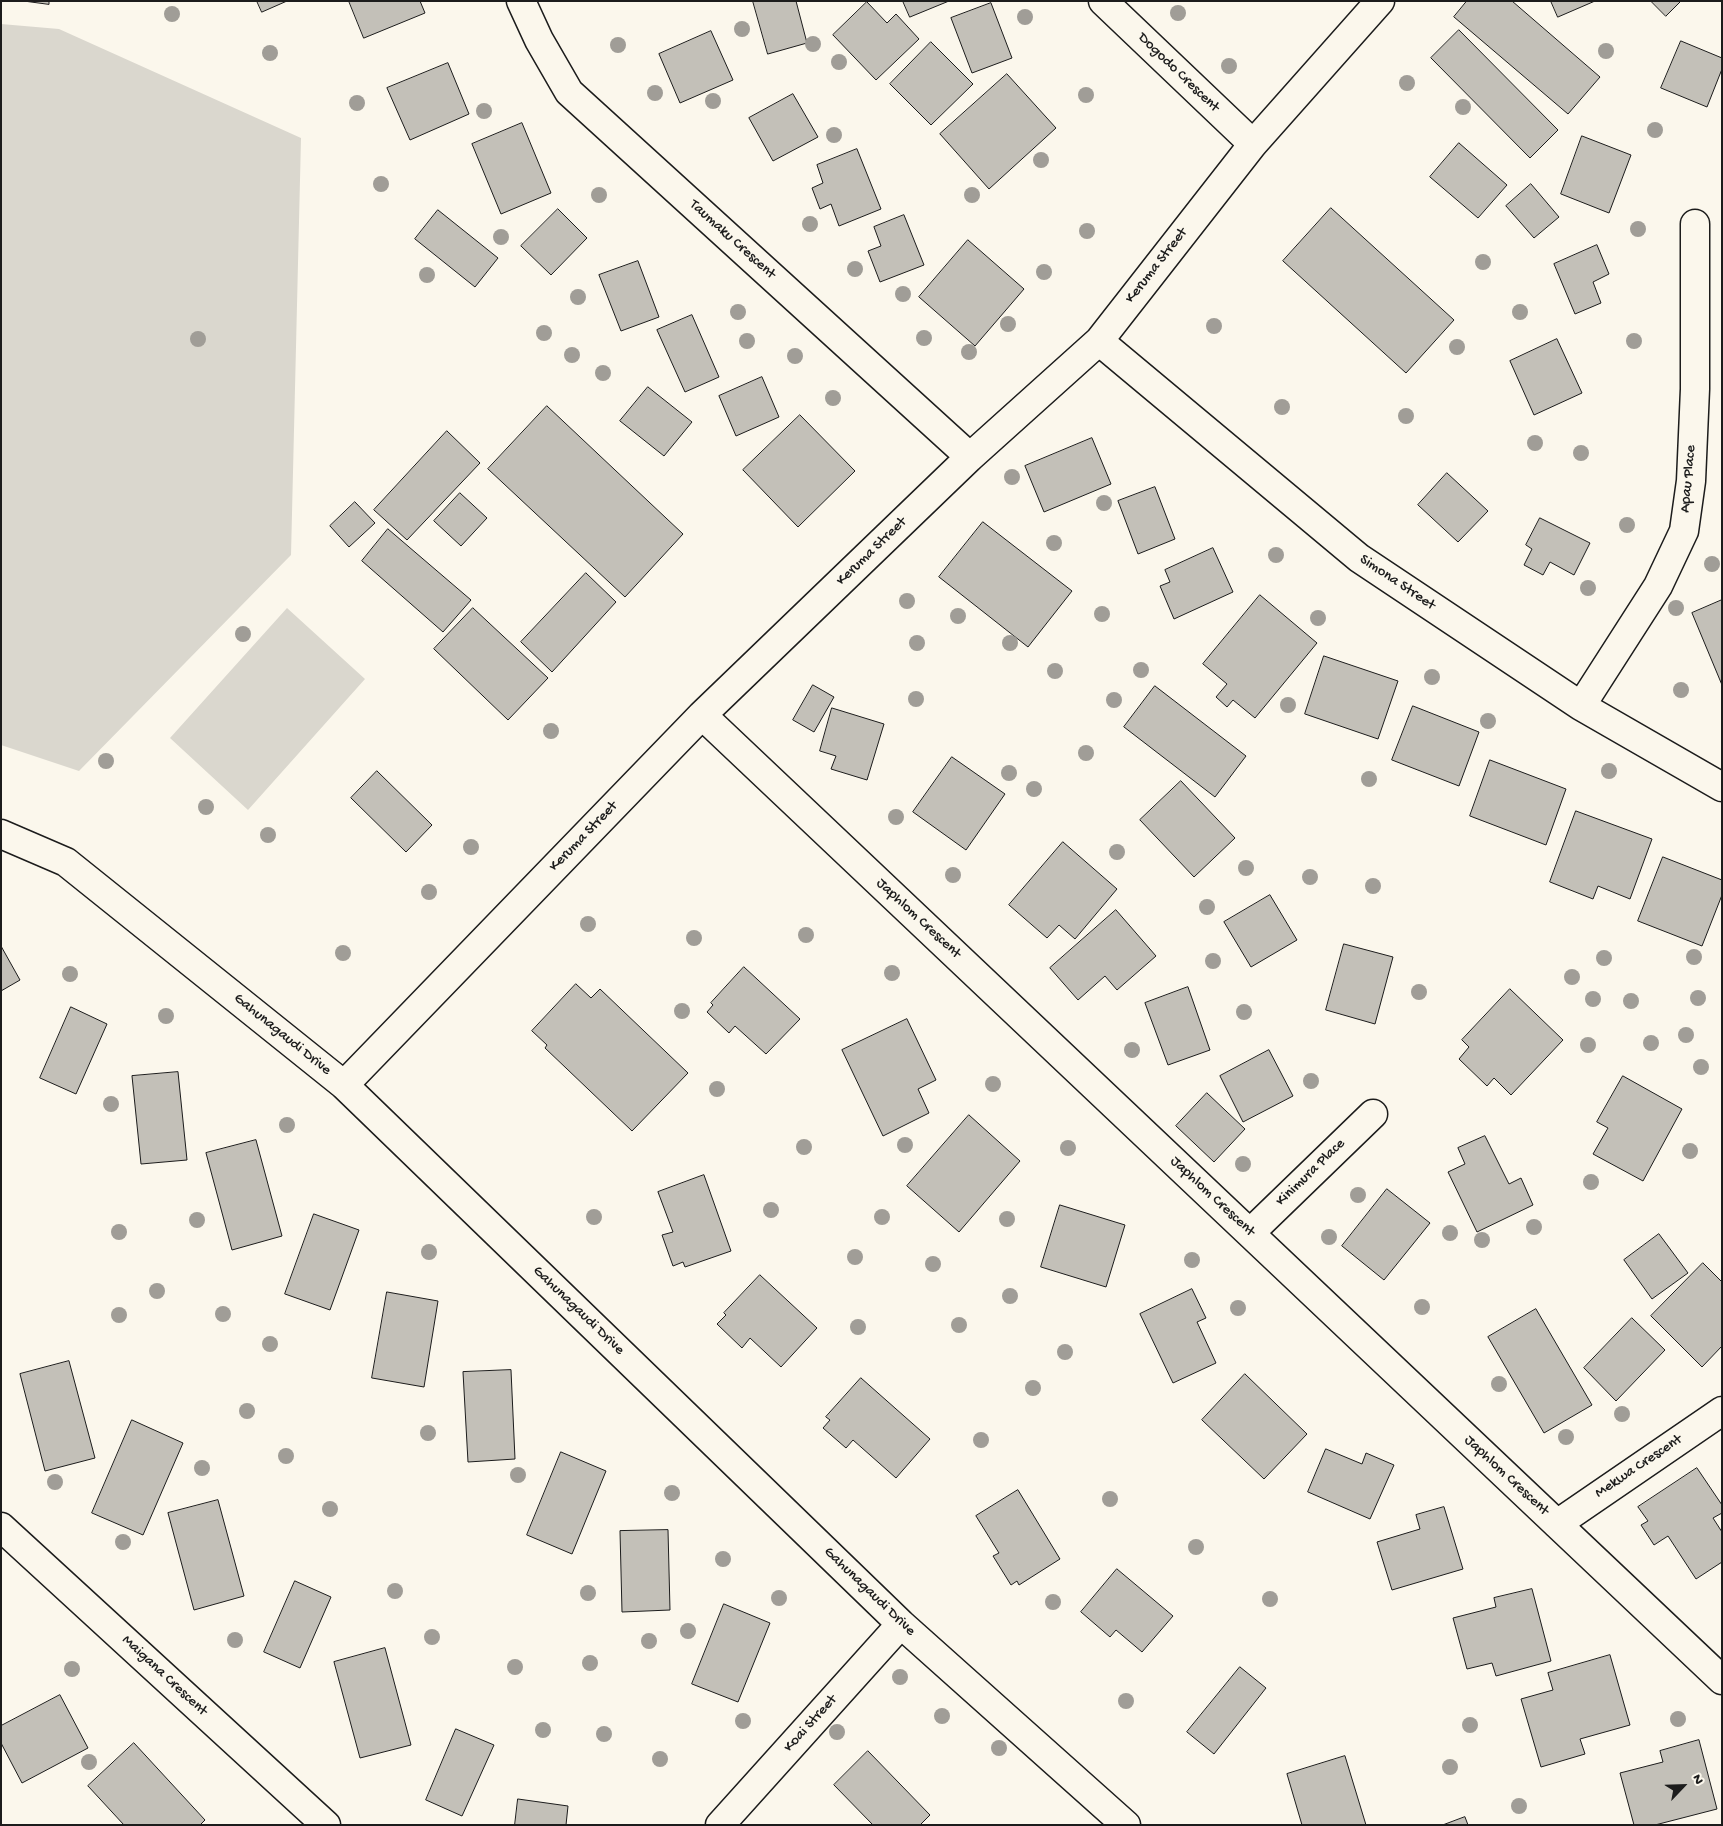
<!DOCTYPE html>
<html>
<head>
<meta charset="utf-8">
<style>
	body { margin:0 }
	#map { position:relative; width:1723px; height:1826px; overflow:hidden; background:#fbf7ec; font-family:"Gochi Hand",sans-serif }
	canvas { display:block }
	.frame { position:absolute; inset:0; border:2px solid #1c1c1c; pointer-events:none }
	.north { position:absolute; left:1658px; top:1761px; width:50px; height:50px; -webkit-text-stroke:4px #fbf7ec; paint-order:stroke; rotate:66deg; font-size:14px; font-weight:700; line-height:20px; text-align:center; color:#1c1c1c }
	.north::after { content:''; display:block; margin:auto; width:18px; height:22px; background:#1c1c1c; clip-path:polygon(50% 0,100% 100%,50% 72%,0 100%) }
</style>
</head>
<body>
<div id="map">
<canvas width="1723" height="1826"></canvas>
<div class="frame"></div>
<div class="north">N</div>
</div>
<script>
const ctx = document.querySelector('canvas').getContext('2d');
ctx.lineJoin = 'round';
function fill(path, color) {
  ctx.fillStyle = color;
  ctx.fill(path, 'evenodd');
}
function stroke(path, color, width, dash) {
  ctx.strokeStyle = color;
  ctx.lineWidth = width;
  ctx.lineCap = dash ? 'butt' : 'round';
  ctx.setLineDash(dash || []);
  ctx.stroke(path);
}
function write(font, color, halo, rows, align = 'center') {
  ctx.font = font + ' "Gochi Hand",sans-serif';
  ctx.lineWidth = 4.5;
  ctx.setLineDash([]);
  ctx.textBaseline = 'middle';
  ctx.strokeStyle = halo;
  ctx.fillStyle = color;
  for (const [text, x, y, turn = 0] of rows) {
    ctx.save();
    ctx.translate(x, y);
    ctx.rotate((+turn || 0) * Math.PI / 180);
    ctx.textAlign = isNaN(turn) ? turn : align;
    if (halo) ctx.strokeText(text, 0, 0);
    ctx.fillText(text, 0, 0);
    ctx.restore();
  }
}
fill(new Path2D(`
	M 1,24 L 59,29 L 301,138 L 291,555 L 79,771 L 1,745 Z
	M 287,608 L 365,679 L 248,810 L 170,738 Z`), '#dad7ce');
const building = new Path2D(`
	M 24,1 L 49,1 L 49,4 Z
	M 257,1 L 287,1 L 262,12 Z
	M 349,1 L 420,1 L 425,13 L 364,38 Z
	M 753,1 L 796,1 L 807,43 L 768,54 Z
	M 903,1 L 949,1 L 910,17 Z
	M 1467,1 L 1512,1 L 1600,77 L 1568,114 L 1454,17 Z
	M 1551,1 L 1595,1 L 1558,17 Z
	M 1651,1 L 1681,1 L 1666,16 Z
	M 867,2 L 887,23 L 896,14 L 919,39 L 876,80 L 833,35 Z
	M 991,3 L 1012,58 L 972,73 L 951,18 Z
	M 1459,30 L 1558,130 L 1530,158 L 1431,58 Z
	M 711,31 L 733,80 L 680,103 L 659,54 Z
	M 1681,41 L 1722,58 L 1722,69 L 1707,107 L 1661,88 Z
	M 931,42 L 973,84 L 931,125 L 890,84 Z
	M 448,63 L 469,114 L 410,140 L 387,88 Z
	M 1007,74 L 1056,128 L 989,189 L 940,134 Z
	M 793,94 L 818,137 L 773,161 L 749,118 Z
	M 522,123 L 551,193 L 501,214 L 472,144 Z
	M 1582,136 L 1631,155 L 1609,213 L 1561,194 Z
	M 1459,143 L 1507,185 L 1478,218 L 1430,177 Z
	M 857,149 L 881,209 L 839,226 L 831,204 L 820,209 L 812,188 L 823,183 L 817,165 Z
	M 1531,184 L 1559,217 L 1534,238 L 1506,206 Z
	M 1331,208 L 1454,320 L 1406,373 L 1283,261 Z
	M 558,209 L 587,238 L 551,275 L 521,246 Z
	M 438,210 L 498,258 L 475,287 L 415,239 Z
	M 904,215 L 924,265 L 880,282 L 868,251 L 881,246 L 874,227 Z
	M 968,240 L 1024,289 L 975,346 L 919,297 Z
	M 1597,245 L 1609,274 L 1593,282 L 1601,303 L 1575,314 L 1554,264 Z
	M 638,261 L 659,317 L 621,331 L 599,275 Z
	M 692,315 L 719,377 L 685,392 L 657,330 Z
	M 1557,339 L 1582,393 L 1534,415 L 1510,361 Z
	M 762,377 L 779,417 L 736,436 L 719,396 Z
	M 648,387 L 692,422 L 664,456 L 620,421 Z
	M 547,406 L 683,534 L 625,597 L 488,469 Z
	M 800,415 L 855,471 L 798,527 L 743,470 Z
	M 447,431 L 480,463 L 407,540 L 374,510 Z
	M 1092,438 L 1111,484 L 1044,512 L 1025,466 Z
	M 1447,473 L 1488,511 L 1458,542 L 1418,505 Z
	M 1155,487 L 1175,539 L 1138,554 L 1118,501 Z
	M 460,493 L 487,518 L 461,546 L 434,521 Z
	M 355,502 L 375,523 L 349,547 L 330,526 Z
	M 1540,518 L 1590,543 L 1574,575 L 1550,562 L 1543,575 L 1524,565 L 1532,549 L 1526,545 Z
	M 983,522 L 1072,591 L 1028,647 L 939,577 Z
	M 388,529 L 471,600 L 443,632 L 362,561 Z
	M 1213,548 L 1233,592 L 1174,619 L 1160,586 L 1170,582 L 1165,570 Z
	M 586,573 L 616,602 L 552,672 L 521,642 Z
	M 1260,595 L 1317,643 L 1255,718 L 1233,700 L 1227,707 L 1216,697 L 1227,684 L 1203,664 Z
	M 1722,600 L 1722,685 L 1692,613 Z
	M 473,608 L 548,678 L 508,720 L 434,649 Z
	M 1324,656 L 1398,681 L 1378,739 L 1305,714 Z
	M 813,685 L 834,697 L 814,732 L 793,720 Z
	M 1155,686 L 1246,756 L 1215,797 L 1124,727 Z
	M 1413,706 L 1479,732 L 1459,786 L 1392,760 Z
	M 832,708 L 884,724 L 867,780 L 831,769 L 836,756 L 820,751 Z
	M 952,757 L 1005,794 L 966,850 L 913,812 Z
	M 1490,760 L 1566,789 L 1546,845 L 1470,816 Z
	M 377,771 L 432,825 L 406,852 L 351,798 Z
	M 1181,781 L 1235,838 L 1194,877 L 1140,820 Z
	M 1576,811 L 1652,839 L 1630,899 L 1598,886 L 1593,899 L 1550,882 Z
	M 1063,842 L 1117,889 L 1075,939 L 1059,925 L 1047,938 L 1009,905 Z
	M 1663,857 L 1722,880 L 1722,895 L 1702,946 L 1638,921 Z
	M 1270,895 L 1297,940 L 1251,967 L 1224,922 Z
	M 1116,910 L 1156,956 L 1117,990 L 1105,976 L 1078,1000 L 1050,968 Z
	M 1344,944 L 1393,957 L 1375,1024 L 1326,1010 Z
	M 1,946 L 20,980 L 1,991 Z
	M 744,967 L 800,1019 L 766,1054 L 735,1026 L 729,1033 L 707,1012 L 713,1005 L 711,1003 Z
	M 576,984 L 591,998 L 600,989 L 688,1073 L 632,1131 L 545,1048 L 547,1045 L 532,1031 Z
	M 1188,987 L 1210,1050 L 1168,1065 L 1145,1003 Z
	M 1510,989 L 1563,1040 L 1511,1095 L 1494,1078 L 1487,1086 L 1459,1059 L 1469,1047 L 1462,1040 Z
	M 71,1007 L 107,1024 L 76,1094 L 40,1078 Z
	M 907,1019 L 936,1080 L 918,1089 L 929,1113 L 883,1136 L 842,1050 Z
	M 1269,1050 L 1293,1096 L 1243,1122 L 1220,1076 Z
	M 178,1072 L 187,1160 L 141,1164 L 132,1076 Z
	M 1623,1076 L 1682,1109 L 1643,1181 L 1593,1154 L 1608,1128 L 1597,1122 Z
	M 1207,1093 L 1245,1129 L 1214,1162 L 1176,1126 Z
	M 969,1115 L 1020,1161 L 959,1232 L 907,1186 Z
	M 1485,1136 L 1509,1184 L 1521,1178 L 1533,1205 L 1477,1232 L 1448,1172 L 1465,1164 L 1458,1148 Z
	M 256,1140 L 282,1236 L 232,1250 L 206,1153 Z
	M 704,1175 L 731,1251 L 685,1267 L 683,1262 L 673,1266 L 662,1235 L 673,1232 L 658,1192 Z
	M 1387,1189 L 1430,1223 L 1384,1280 L 1342,1246 Z
	M 1060,1205 L 1125,1225 L 1106,1287 L 1041,1267 Z
	M 314,1214 L 359,1230 L 330,1310 L 285,1294 Z
	M 1659,1234 L 1688,1273 L 1652,1299 L 1624,1260 Z
	M 1703,1263 L 1722,1282 L 1722,1346 L 1702,1367 L 1651,1316 Z
	M 760,1275 L 817,1328 L 781,1367 L 750,1338 L 742,1348 L 717,1324 L 726,1315 L 724,1313 Z
	M 1192,1289 L 1206,1318 L 1197,1322 L 1216,1363 L 1173,1383 L 1140,1314 Z
	M 387,1292 L 438,1301 L 424,1387 L 372,1378 Z
	M 1536,1309 L 1592,1405 L 1544,1433 L 1488,1337 Z
	M 1632,1318 L 1665,1350 L 1616,1401 L 1584,1368 Z
	M 69,1361 L 95,1458 L 45,1471 L 20,1374 Z
	M 511,1370 L 515,1459 L 468,1462 L 463,1372 Z
	M 1245,1374 L 1307,1434 L 1264,1479 L 1202,1420 Z
	M 861,1378 L 930,1439 L 896,1478 L 853,1440 L 846,1448 L 823,1428 L 830,1420 L 826,1417 Z
	M 132,1420 L 183,1443 L 143,1535 L 92,1513 Z
	M 1326,1449 L 1362,1464 L 1366,1453 L 1394,1465 L 1370,1519 L 1308,1492 Z
	M 561,1452 L 606,1471 L 572,1554 L 527,1535 Z
	M 1697,1468 L 1722,1505 L 1722,1513 L 1713,1518 L 1722,1532 L 1722,1562 L 1696,1579 L 1668,1536 L 1654,1545 L 1641,1525 L 1648,1521 L 1638,1507 Z
	M 1018,1490 L 1060,1559 L 1019,1585 L 1017,1581 L 1011,1585 L 993,1556 L 999,1553 L 976,1516 Z
	M 218,1500 L 244,1596 L 194,1610 L 168,1513 Z
	M 1444,1507 L 1463,1569 L 1392,1590 L 1377,1542 L 1420,1529 L 1416,1515 Z
	M 668,1530 L 670,1610 L 622,1612 L 620,1531 Z
	M 1117,1569 L 1173,1616 L 1142,1652 L 1116,1630 L 1110,1637 L 1081,1612 Z
	M 295,1581 L 331,1597 L 300,1668 L 264,1652 Z
	M 1532,1589 L 1551,1661 L 1496,1676 L 1492,1663 L 1467,1669 L 1453,1618 L 1496,1607 L 1494,1598 Z
	M 724,1604 L 770,1623 L 738,1702 L 692,1684 Z
	M 385,1648 L 411,1745 L 360,1758 L 334,1662 Z
	M 1610,1655 L 1630,1725 L 1580,1739 L 1585,1754 L 1541,1767 L 1521,1699 L 1553,1690 L 1548,1673 Z
	M 1240,1667 L 1266,1688 L 1214,1754 L 1187,1732 Z
	M 60,1695 L 88,1748 L 22,1783 L 1,1743 L 1,1726 Z
	M 456,1729 L 494,1745 L 462,1816 L 426,1800 Z
	M 1699,1740 L 1717,1809 L 1655,1825 L 1634,1825 L 1620,1773 L 1663,1762 L 1660,1751 Z
	M 134,1743 L 205,1820 L 200,1825 L 124,1825 L 88,1786 Z
	M 868,1751 L 930,1815 L 920,1825 L 873,1825 L 834,1785 Z
	M 1345,1756 L 1366,1825 L 1302,1825 L 1287,1774 Z
	M 518,1799 L 568,1806 L 566,1825 L 515,1825 Z
	M 1465,1817 L 1468,1825 L 1443,1825 Z`);
fill(building, '#c3c0b8');
stroke(building, '#1c1c1c', 1);
const street = new Path2D(`
	M 521,1 L 539,40 L 569,92 L 970,457
	M 1103,1 L 1253,144
	M 1099,341 L 1359,558 L 1581,706 L 1722,787
	M 1581,706 L 1658,586 L 1684,531 L 1691,481 L 1695,389 L 1695,224
	M 702,715 L 1722,1680
	M 1,834 L 66,862 L 344,1085 L 901,1624 L 1126,1825
	M 344,1085 L 702,715 L 970,457 L 1099,341 L 1253,144 L 1380,1
	M 1250,1233 L 1373,1114
	M 1557,1524 L 1722,1411
	M 1,1527 L 326,1825
	M 720,1825 L 901,1624`);
stroke(street, '#1c1c1c', 31);
stroke(street, '#fbf7ec', 28);
ctx.fillStyle = '#a09d97';
for (const [x, y] of [
	[1178,13],
	[172,14],
	[1025,17],
	[742,29],
	[813,44],
	[618,45],
	[1606,51],
	[270,53],
	[839,62],
	[1229,66],
	[1407,83],
	[655,93],
	[1086,95],
	[713,101],
	[357,103],
	[1463,107],
	[484,111],
	[1655,130],
	[834,135],
	[1041,160],
	[381,184],
	[599,195],
	[972,195],
	[810,224],
	[1638,229],
	[1087,231],
	[501,237],
	[1483,262],
	[855,269],
	[1044,272],
	[427,275],
	[903,294],
	[578,297],
	[738,312],
	[1520,312],
	[1008,324],
	[1214,326],
	[544,333],
	[924,338],
	[198,339],
	[747,341],
	[1634,341],
	[1457,347],
	[969,352],
	[572,355],
	[795,356],
	[603,373],
	[833,398],
	[1282,407],
	[1406,416],
	[1535,443],
	[1581,453],
	[1012,477],
	[1104,503],
	[1627,525],
	[1054,543],
	[1276,555],
	[1712,564],
	[1588,588],
	[907,601],
	[1676,608],
	[1102,614],
	[958,616],
	[1318,618],
	[243,634],
	[917,643],
	[1010,643],
	[1141,670],
	[1055,671],
	[1432,677],
	[1681,690],
	[916,699],
	[1114,700],
	[1288,705],
	[1488,721],
	[551,731],
	[1086,753],
	[106,761],
	[1609,771],
	[1009,773],
	[1369,779],
	[1034,789],
	[206,807],
	[896,817],
	[268,835],
	[471,847],
	[1117,852],
	[1246,868],
	[953,875],
	[1310,877],
	[1373,886],
	[429,892],
	[1207,907],
	[588,924],
	[806,935],
	[694,938],
	[343,953],
	[1694,957],
	[1604,958],
	[1213,961],
	[892,973],
	[70,974],
	[1572,977],
	[1419,992],
	[1698,998],
	[1593,999],
	[1631,1001],
	[682,1011],
	[1244,1012],
	[166,1016],
	[1686,1035],
	[1651,1043],
	[1588,1045],
	[1132,1050],
	[1701,1067],
	[1311,1081],
	[993,1084],
	[717,1089],
	[111,1104],
	[287,1125],
	[905,1145],
	[804,1147],
	[1068,1148],
	[1690,1151],
	[1243,1164],
	[1591,1182],
	[1358,1195],
	[771,1210],
	[594,1217],
	[882,1217],
	[1007,1219],
	[197,1220],
	[1534,1227],
	[119,1232],
	[1450,1233],
	[1329,1237],
	[1482,1240],
	[429,1252],
	[855,1257],
	[1192,1260],
	[933,1264],
	[157,1291],
	[1010,1296],
	[1422,1307],
	[1238,1308],
	[223,1314],
	[119,1315],
	[959,1325],
	[858,1327],
	[270,1344],
	[1065,1352],
	[1499,1384],
	[1033,1388],
	[247,1411],
	[1622,1414],
	[428,1433],
	[1566,1437],
	[981,1440],
	[286,1456],
	[202,1468],
	[518,1475],
	[55,1482],
	[672,1493],
	[1110,1499],
	[330,1509],
	[123,1542],
	[1196,1547],
	[723,1559],
	[395,1591],
	[588,1593],
	[779,1598],
	[1270,1599],
	[1053,1602],
	[688,1631],
	[432,1637],
	[235,1640],
	[649,1641],
	[590,1663],
	[515,1667],
	[72,1669],
	[900,1677],
	[1126,1701],
	[942,1716],
	[1678,1719],
	[743,1721],
	[1470,1725],
	[543,1730],
	[837,1732],
	[604,1734],
	[999,1748],
	[660,1759],
	[89,1762],
	[1450,1767],
	[1519,1806]
]) {
  ctx.beginPath();
  ctx.arc(x, y, 8, 0, 2 * Math.PI);
  ctx.fill();
}
write('15px', '#1c1c1c', '#fbf7ec', [
	["Dogodo Crescent",1178,73,44],
	["Taumaku Crescent",732,240,42],
	["Keruma Street",1157,266,-52],
	["Apau Place",1689,479,-85],
	["Keruma Street",872,552,-44],
	["Simona Street",1397,583,34],
	["Keruma Street",584,837,-46],
	["Japhlom Crescent",918,919,43],
	["Gahunagaudi Drive",282,1035,39],
	["Kinimura Place",1311,1173,-44],
	["Japhlom Crescent",1212,1197,43],
	["Gahunagaudi Drive",578,1311,44],
	["Mekwa Crescent",1639,1467,-34],
	["Japhlom Crescent",1506,1476,43],
	["Gahunagaudi Drive",869,1592,44],
	["Maigana Crescent",164,1676,43],
	["Koai Street",811,1724,-48]
]);
</script>
</body>
</html>
